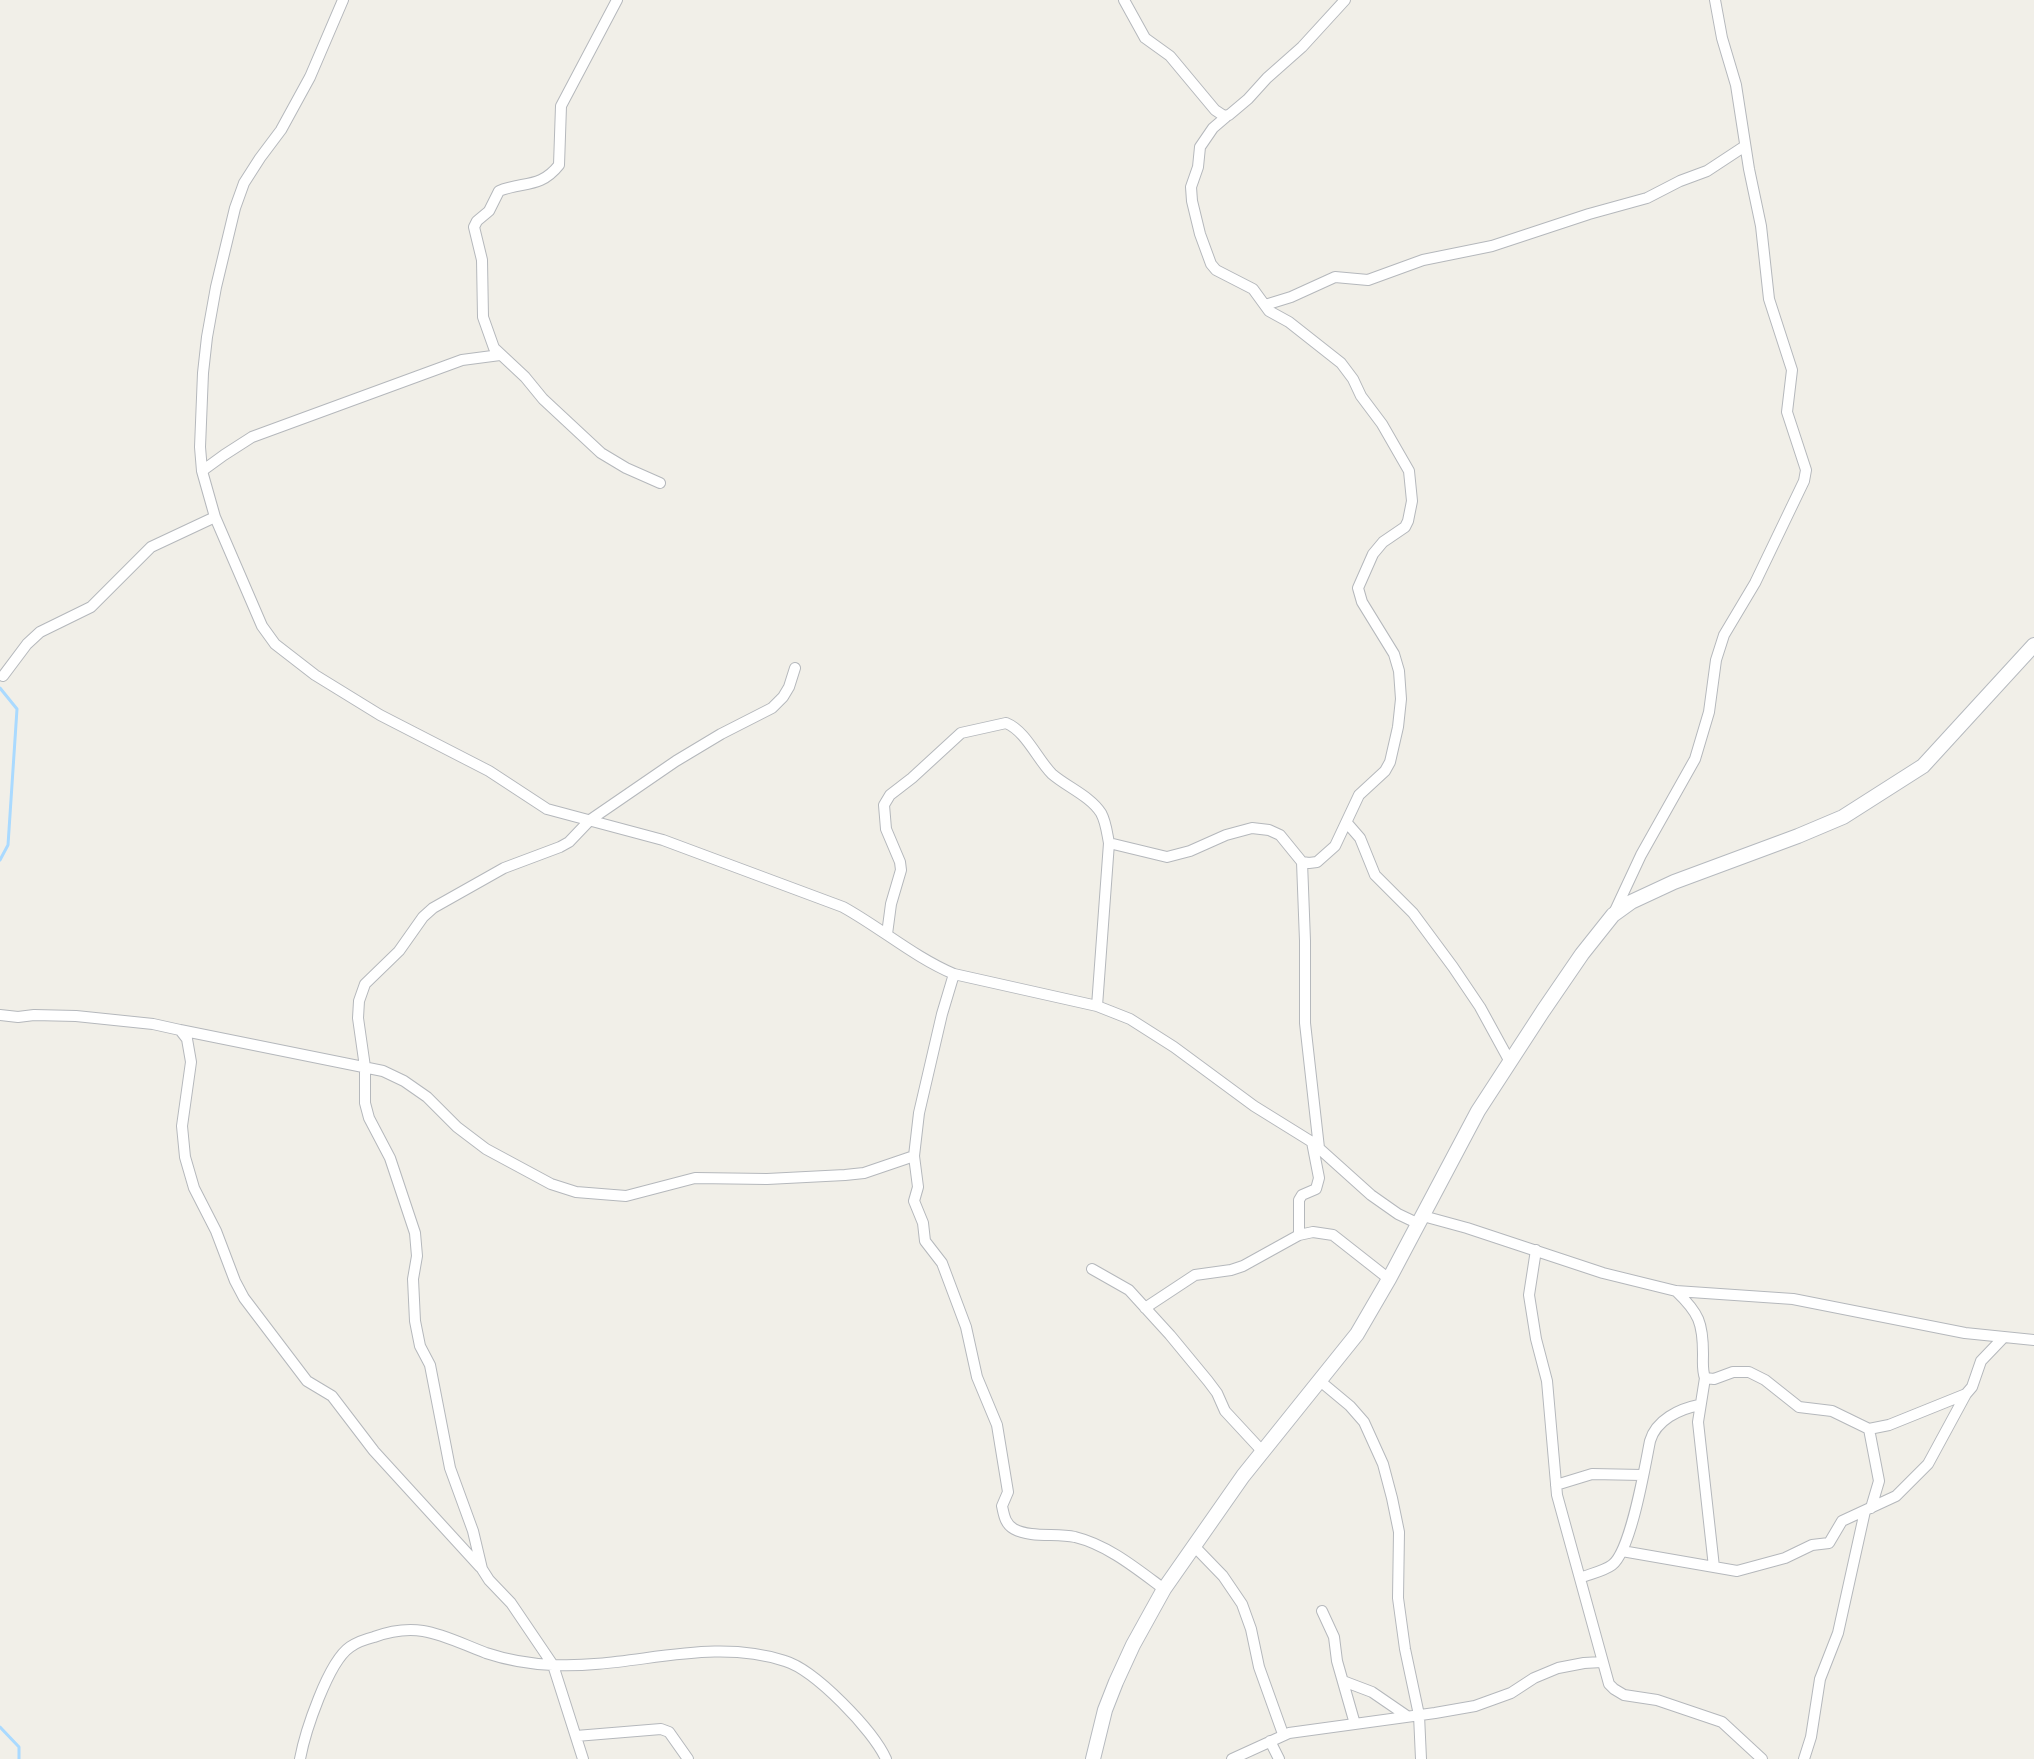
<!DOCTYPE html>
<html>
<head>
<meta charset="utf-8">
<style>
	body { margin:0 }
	canvas { display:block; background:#f1efe8 }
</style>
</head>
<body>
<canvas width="2034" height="1759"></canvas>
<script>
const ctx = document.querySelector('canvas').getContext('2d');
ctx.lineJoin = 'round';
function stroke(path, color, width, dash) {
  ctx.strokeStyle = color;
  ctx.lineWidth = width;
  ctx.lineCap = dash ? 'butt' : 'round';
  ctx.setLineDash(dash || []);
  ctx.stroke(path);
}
stroke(new Path2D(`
	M 0,688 L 17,709 L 8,845 L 0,860
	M 0,1727 L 19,1747 L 19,1759`), '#aadaff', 3);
const street = new Path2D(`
	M 343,0 L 310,77 L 281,130 L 260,158 L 244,183 L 235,208 L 216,287 L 207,337 L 203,373 L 200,447 L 202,471 L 215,517 L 262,626 L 275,644 L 315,675 L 380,715 L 489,771 L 547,809 L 663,840 L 843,907 C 881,928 914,957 954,974 L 1097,1006 L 1130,1019 L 1174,1047 L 1254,1106 L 1312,1142 L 1371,1195 L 1398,1214 L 1419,1224
	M 617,0 L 561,106 L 559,165 C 540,189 523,181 499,191 L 489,211 L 477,221 L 474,227 L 482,260 L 483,317 L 494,348 L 525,377 L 543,399 L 601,453 L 626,468 L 660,483
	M 1124,0 L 1145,38 L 1170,56 L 1215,110 L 1224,116 L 1229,115 L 1248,99 L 1267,78 L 1302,47 L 1345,0
	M 1265,305 L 1291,297 L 1335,277 L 1368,280 L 1423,260 L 1492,246 L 1589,214 L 1647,198 L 1680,181 L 1707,171 L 1745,146
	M 202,471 L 224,455 L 252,437 L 462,360 L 500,355
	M 3,676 L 27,644 L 40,632 L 91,607 L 151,547 L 215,517
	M 1347,823 L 1360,838 L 1375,875 L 1413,913 L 1453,967 L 1480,1007 L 1509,1060
	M 1109,843 L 1167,857 L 1190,851 L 1226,835 L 1252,828 L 1269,830 L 1280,835 L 1302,862 L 1309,863 L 1317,862 L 1335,846 L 1359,795 L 1385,771 L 1390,762 L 1398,727 L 1401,699 L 1399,671 L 1394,654 L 1362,602 L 1358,588 L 1373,554 L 1383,542 L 1405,527 L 1408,521 L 1412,501 L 1409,471 L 1382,424 L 1361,396 L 1353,379 L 1341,363 L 1289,322 L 1269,311 L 1253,289 L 1216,270 L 1211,264 L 1200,234 L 1192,201 L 1191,187 L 1198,167 L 1200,147 L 1213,128 L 1227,116
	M 1302,862 L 1305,941 L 1305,1023 L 1319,1148
	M 1613,915 L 1641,855 L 1695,759 L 1709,712 L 1716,660 L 1724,635 L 1755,583 L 1804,481 L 1806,470 L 1787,412 L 1792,370 L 1769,299 L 1761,226 L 1749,169 L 1736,85 L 1722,38 L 1715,0
	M 887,934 L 891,904 L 901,870 L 900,862 L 886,829 L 884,805 L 890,795 L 912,778 L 961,733 L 1006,723 C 1026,731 1037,759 1052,774 C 1067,787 1090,796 1101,813 C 1106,822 1107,833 1109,843 L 1097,1006
	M 954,974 L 942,1014 L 919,1113 L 914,1156 L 918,1187 L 914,1201 L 923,1223 L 925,1241 L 942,1263 L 966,1327 L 977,1377 L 997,1425 L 1008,1492 L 1002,1506 C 1004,1515 1005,1524 1014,1529 C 1031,1538 1056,1533 1075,1537 C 1108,1545 1137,1569 1164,1589
	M 0,1015 L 18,1017 L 34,1015 L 76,1016 L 153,1024 L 180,1030 L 187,1039 L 191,1062 L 182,1126 L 185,1157 L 194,1188 L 216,1231 L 235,1281 L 244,1298 L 307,1381 L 332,1396 L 374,1451 L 480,1567
	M 180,1030 L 383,1071 L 404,1081 L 427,1097 L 457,1127 L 486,1149 L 551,1184 L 576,1192 L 626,1196 L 695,1178 L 767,1179 L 845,1175 L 864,1173 L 914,1156
	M 1423,1216 L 1467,1228 L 1603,1273 L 1676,1291 L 1793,1299 L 1965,1333 L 2034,1340
	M 1299,1235 L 1299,1200 L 1302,1195 L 1316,1189 L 1319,1178 L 1312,1142
	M 1536,1250 L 1529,1295 L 1536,1339 L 1547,1381 L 1557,1495 L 1609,1684 L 1614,1689 L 1624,1695 L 1657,1700 L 1722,1722 L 1762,1759
	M 1092,1269 L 1129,1290 L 1170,1335 L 1208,1381 L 1217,1393 L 1225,1411 L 1263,1452
	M 1676,1291 C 1699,1313 1703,1323 1703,1354 C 1703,1362 1702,1370 1705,1378 L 1714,1379 L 1733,1372 L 1749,1372 L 1765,1380 L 1799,1407 L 1832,1411 L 1869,1429 L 1889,1425 L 1966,1394 L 1972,1387 L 1981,1361 L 2003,1338
	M 1145,1308 L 1195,1275 L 1231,1270 L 1243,1266 L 1299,1235 L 1313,1232 L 1333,1235 L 1389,1279
	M 1705,1378 L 1698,1422 L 1714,1567
	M 1320,1381 L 1350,1406 L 1364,1422 L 1383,1464 L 1392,1498 L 1399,1532 L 1398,1598 L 1405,1649 L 1419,1715 L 1421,1759
	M 1869,1429 L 1879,1481 L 1871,1508
	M 1556,1485 L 1592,1474 L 1642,1475
	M 1193,1545 L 1223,1576 L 1242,1604 L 1251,1629 L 1259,1667 L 1283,1734
	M 1622,1551 L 1737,1571 L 1785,1558 L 1812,1545 L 1829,1543 L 1842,1521 L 1896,1496 L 1928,1464 L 1966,1394
	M 1580,1578 C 1590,1574 1604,1571 1612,1565 C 1631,1551 1645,1466 1650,1441 C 1656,1420 1679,1409 1699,1405
	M 1322,1611 L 1334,1637 L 1337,1661 L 1355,1724
	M 1343,1681 L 1372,1692 L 1407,1716
	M 576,1736 L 661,1729 L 669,1732 L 688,1759
	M 1270,1741 L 1279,1759
	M 300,1759 C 305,1732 328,1662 350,1647 C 357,1642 366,1639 374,1637 C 420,1620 444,1637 486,1653 C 507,1660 531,1664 553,1665 C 631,1669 708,1636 785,1661 C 815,1670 873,1730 886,1759
	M 583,1759 L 553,1665 L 511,1603 L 489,1580 L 482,1569 L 473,1531 L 450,1468 L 430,1365 L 420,1346 L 415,1321 L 413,1279 L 417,1256 L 415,1233 L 390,1158 L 369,1118 L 365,1103 L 365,1067 L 358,1018 L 359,1001 L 365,984 L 399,951 L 423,917 L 433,908 L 504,868 L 560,847 L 569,842 L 590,820 L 676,761 L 721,734 L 772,708 L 783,697 L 789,687 L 795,668
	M 1232,1759 L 1289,1733 L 1435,1713 L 1475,1706 L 1511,1693 L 1534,1678 L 1558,1668 L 1584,1663 L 1602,1662
	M 1804,1759 L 1811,1737 L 1820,1679 L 1838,1633 L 1865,1511`);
const secondary = new Path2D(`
	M 1093,1759 L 1105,1710 L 1116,1682 L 1133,1645 L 1164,1589 L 1243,1476 L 1357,1334 L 1389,1279 L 1478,1111 L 1543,1011 L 1582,954 L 1613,915 L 1631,902 L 1674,882 L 1798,836 L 1843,817 L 1923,766 L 2034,645`);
stroke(street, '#b5b8bc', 12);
stroke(secondary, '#b6babf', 16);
stroke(street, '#fff', 10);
stroke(secondary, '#fff', 14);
</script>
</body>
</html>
